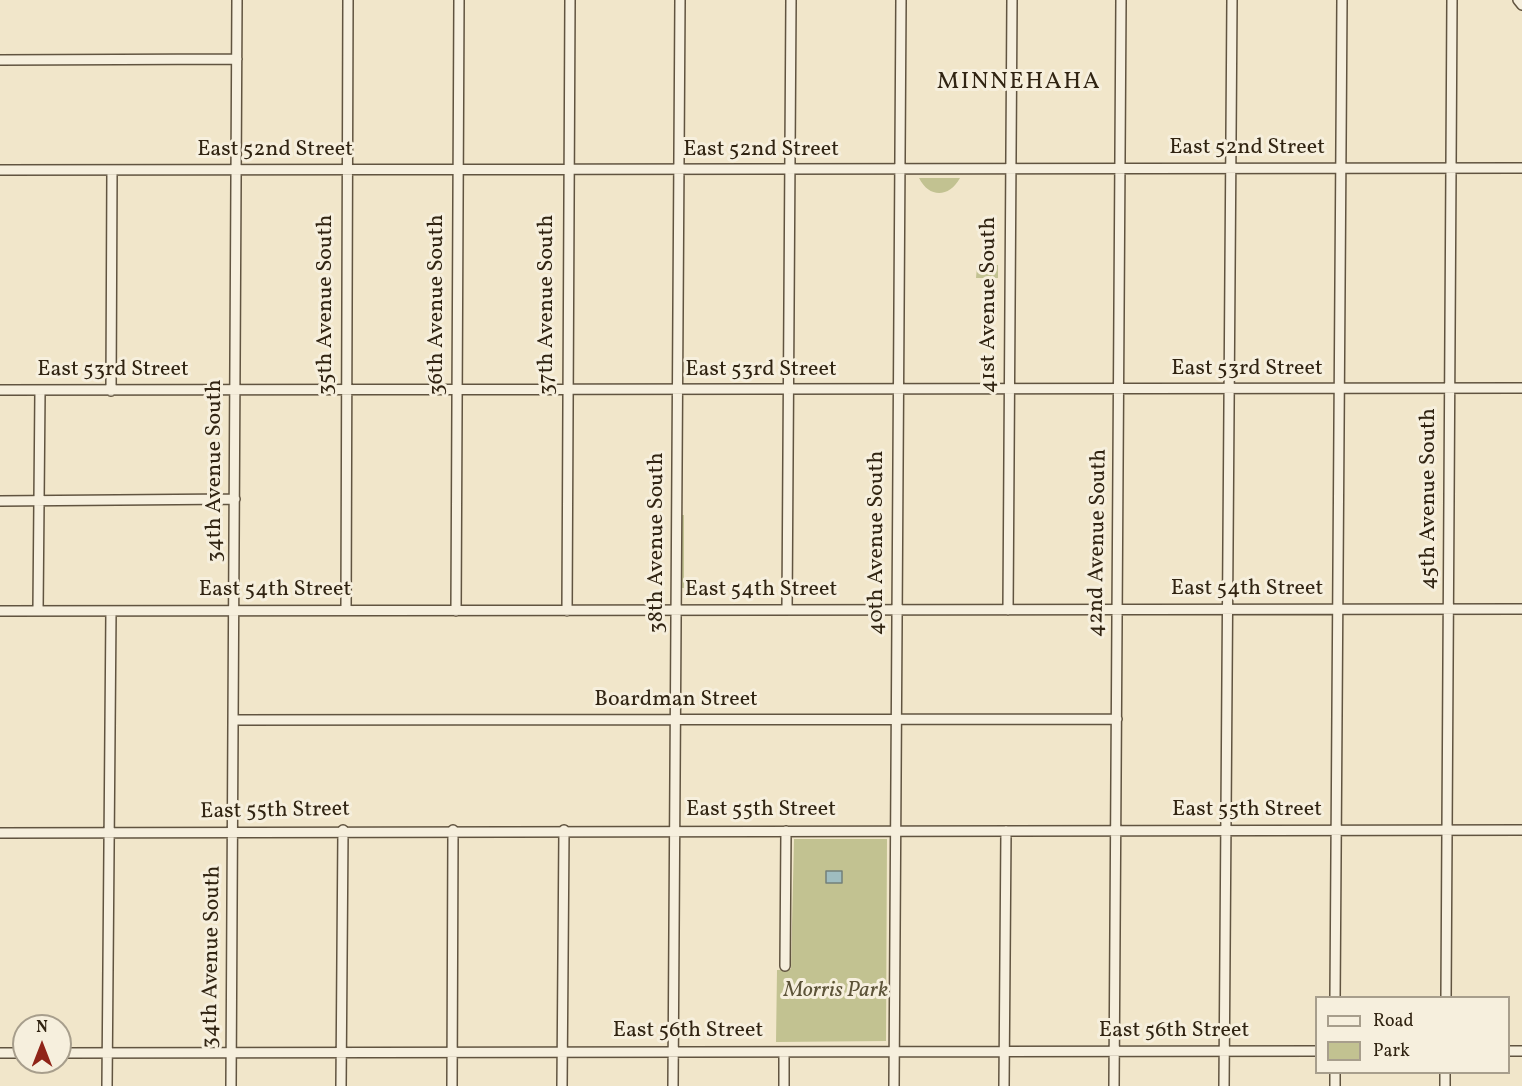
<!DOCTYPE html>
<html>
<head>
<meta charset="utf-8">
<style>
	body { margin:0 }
	#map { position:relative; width:1522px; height:1086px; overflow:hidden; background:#f1e6ca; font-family:Vollkorn,serif }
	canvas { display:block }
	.legend { position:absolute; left:1315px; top:996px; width:195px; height:78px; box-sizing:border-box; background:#f6efdd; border:2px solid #a79e8c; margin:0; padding:8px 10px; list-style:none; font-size:18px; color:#312412 }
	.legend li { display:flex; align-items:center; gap:12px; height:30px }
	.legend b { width:30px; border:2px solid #a79e8c }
	.north { position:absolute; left:12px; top:1014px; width:60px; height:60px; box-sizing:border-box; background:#f6efdd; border:2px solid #a79e8c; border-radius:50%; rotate:0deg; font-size:16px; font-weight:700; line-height:24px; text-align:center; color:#312412 }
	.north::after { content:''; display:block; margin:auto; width:21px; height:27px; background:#8f2418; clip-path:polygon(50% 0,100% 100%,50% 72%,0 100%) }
</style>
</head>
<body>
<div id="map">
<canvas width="1522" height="1086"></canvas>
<ul class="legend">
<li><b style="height:8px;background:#f6efdd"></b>Road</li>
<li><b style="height:16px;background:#c2c291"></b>Park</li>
</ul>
<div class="north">N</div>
</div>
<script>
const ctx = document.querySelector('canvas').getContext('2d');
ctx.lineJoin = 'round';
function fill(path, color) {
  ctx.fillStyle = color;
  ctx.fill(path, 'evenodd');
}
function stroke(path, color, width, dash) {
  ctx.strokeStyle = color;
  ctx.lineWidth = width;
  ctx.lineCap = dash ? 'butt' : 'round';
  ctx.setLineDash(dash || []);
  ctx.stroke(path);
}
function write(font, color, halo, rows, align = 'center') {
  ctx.font = font + ' Vollkorn,serif';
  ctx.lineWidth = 6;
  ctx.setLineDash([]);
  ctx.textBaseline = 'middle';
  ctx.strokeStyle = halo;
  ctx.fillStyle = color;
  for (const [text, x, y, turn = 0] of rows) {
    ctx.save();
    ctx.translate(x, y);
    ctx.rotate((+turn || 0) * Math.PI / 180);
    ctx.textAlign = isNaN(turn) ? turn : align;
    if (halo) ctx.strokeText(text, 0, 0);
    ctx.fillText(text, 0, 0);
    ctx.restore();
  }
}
fill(new Path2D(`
	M 919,178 L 960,178 C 949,198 929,198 919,178 Z
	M 991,265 L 998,265 L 998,278 L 976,278 L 977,266 Z
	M 682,515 L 684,515 L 684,588 L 682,588 Z
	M 794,839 L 887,839 L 886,1041 L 776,1042 L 777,970 L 791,969 Z`), '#c2c291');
const water = new Path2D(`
	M 826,871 L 842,871 L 842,883 L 826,883 Z`);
fill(water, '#9fbdc0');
stroke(water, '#73807a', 1.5);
const minor = new Path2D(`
	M 1518,0 L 1522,5
	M 0,60 L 237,59
	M 0,170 L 1522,168
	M 0,390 L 1522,388
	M 111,391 L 112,170
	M 0,501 L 235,499
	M 38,610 L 40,391
	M 346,610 L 348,0
	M 787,610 L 791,0
	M 1008,610 L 1012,0
	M 0,611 L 1522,609
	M 456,611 L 459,0
	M 567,611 L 570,0
	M 235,720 L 1117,719
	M 0,833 L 1522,830
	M 785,966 L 786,831
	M 1335,998 L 1342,0
	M 1446,998 L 1452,0
	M 1508,1051 L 1522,1051
	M 0,1053 L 24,1053
	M 60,1053 L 1316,1051
	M 107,1086 L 111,611
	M 231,1086 L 237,0
	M 341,1086 L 343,830
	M 452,1086 L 453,830
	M 562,1086 L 564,830
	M 673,1086 L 680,0
	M 784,1086 L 784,1052
	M 894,1086 L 901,0
	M 1004,1086 L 1006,831
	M 1114,1086 L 1121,0
	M 1224,1086 L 1232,0
	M 1335,1086 L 1335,1072
	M 1445,1086 L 1445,1072`);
stroke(minor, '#615440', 12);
stroke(minor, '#f6efdd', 9);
write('22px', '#312412', '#f6efdd', [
	["East 52nd Street",1247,149],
	["East 52nd Street",275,151],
	["East 52nd Street",761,151],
	["35th Avenue South",327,305,-90],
	["36th Avenue South",438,305,-90],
	["37th Avenue South",548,305,-90],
	["41st Avenue South",990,305,-90],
	["East 53rd Street",1247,370],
	["East 53rd Street",113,371],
	["East 53rd Street",761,371],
	["34th Avenue South",216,471,-90],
	["45th Avenue South",1430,499,-90],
	["38th Avenue South",658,543,-90],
	["40th Avenue South",878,543,-90],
	["42nd Avenue South",1099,543,-89],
	["East 54th Street",1247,590],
	["East 54th Street",275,591],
	["East 54th Street",761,591],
	["Boardman Street",676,701],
	["East 55th Street",761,811],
	["East 55th Street",1247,811],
	["East 55th Street",275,812,-1],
	["34th Avenue South",213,957,-89],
	["East 56th Street",688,1032],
	["East 56th Street",1174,1032]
]);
write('italic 22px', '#5c5338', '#f6efdd', [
	["Morris Park",836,992]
]);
ctx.letterSpacing = '1.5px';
write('24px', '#312412', '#f6efdd', [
	["MINNEHAHA",1019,84]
]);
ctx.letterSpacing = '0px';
</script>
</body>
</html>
